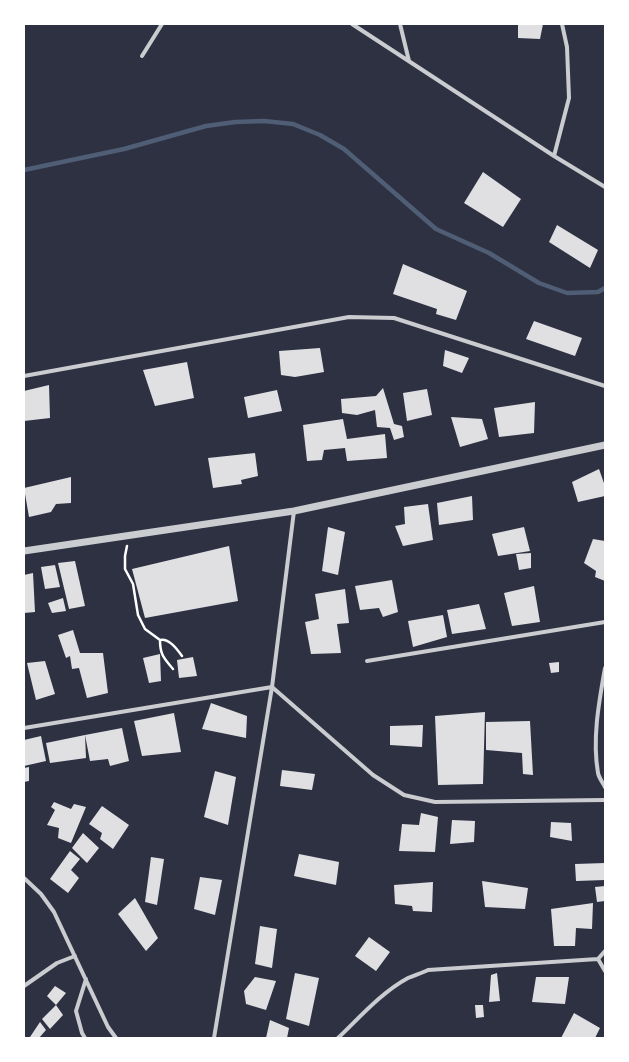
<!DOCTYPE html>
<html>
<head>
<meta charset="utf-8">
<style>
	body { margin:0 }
	#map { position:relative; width:629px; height:1062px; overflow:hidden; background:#2d3142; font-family:Merriweather,serif }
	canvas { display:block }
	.frame { position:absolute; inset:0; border:25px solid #fff; pointer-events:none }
</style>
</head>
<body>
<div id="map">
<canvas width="629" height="1062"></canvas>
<div class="frame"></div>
</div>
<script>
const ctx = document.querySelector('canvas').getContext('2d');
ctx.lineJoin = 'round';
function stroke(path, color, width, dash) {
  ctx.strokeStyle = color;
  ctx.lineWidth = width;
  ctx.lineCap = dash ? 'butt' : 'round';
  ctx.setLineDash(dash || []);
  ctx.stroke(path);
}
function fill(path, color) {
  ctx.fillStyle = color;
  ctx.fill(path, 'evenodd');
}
stroke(new Path2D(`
	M 24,170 L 124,149 L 206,126 L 235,122 L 264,121 L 293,124 L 320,135 L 344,149 L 436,229 L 489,253 L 539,283 L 567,293 L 598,292 L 605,288`), '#4f5d75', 4.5);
fill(new Path2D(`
	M 518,24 L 543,24 L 540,39 L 518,38 Z
	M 483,172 L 521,199 L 503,227 L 464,203 Z
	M 557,225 L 598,250 L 590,268 L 549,242 Z
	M 403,264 L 467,291 L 456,320 L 436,314 L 437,309 L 393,294 Z
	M 534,321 L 582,338 L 575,356 L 526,339 Z
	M 320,348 L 324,372 L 295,377 L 281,375 L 279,351 Z
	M 445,350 L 469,358 L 462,373 L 443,366 Z
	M 187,362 L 194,398 L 155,406 L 143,370 Z
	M 49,385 L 50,418 L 24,421 L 24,391 Z
	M 383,388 L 394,424 L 402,426 L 404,437 L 394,440 L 390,428 L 377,427 L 375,410 L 357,415 L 342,413 L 341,399 L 376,396 Z
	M 427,389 L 432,415 L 407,421 L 403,393 Z
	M 277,390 L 282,411 L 248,418 L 244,397 Z
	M 535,402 L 534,433 L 499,437 L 494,408 Z
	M 451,417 L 482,419 L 488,439 L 460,447 Z
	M 343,419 L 347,439 L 385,434 L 387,458 L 347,461 L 345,448 L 324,450 L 322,460 L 307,461 L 303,425 Z
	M 255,453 L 258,476 L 241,480 L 242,484 L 213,488 L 208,458 Z
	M 599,469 L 605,486 L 605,496 L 578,502 L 572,482 Z
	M 71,477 L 71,503 L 56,504 L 51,512 L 29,517 L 24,488 Z
	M 472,496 L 473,520 L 439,525 L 437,503 Z
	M 428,504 L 433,540 L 403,546 L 395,526 L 405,524 L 404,507 Z
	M 328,527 L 345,532 L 338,575 L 322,571 Z
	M 524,527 L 530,551 L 498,556 L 492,534 Z
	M 593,539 L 605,541 L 605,581 L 595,577 L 596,571 L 584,563 Z
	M 229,546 L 238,601 L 145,618 L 132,569 Z
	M 531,553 L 531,568 L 519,570 L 516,554 Z
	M 75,561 L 85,606 L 69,609 L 58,563 Z
	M 55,565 L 60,587 L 45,589 L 41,567 Z
	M 33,573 L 35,612 L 24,613 L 24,575 Z
	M 392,580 L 398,612 L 383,617 L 379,608 L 360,610 L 355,586 Z
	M 534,586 L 540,622 L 512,626 L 504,593 Z
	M 345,589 L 349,623 L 337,624 L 341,653 L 311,654 L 305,622 L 319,619 L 315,594 Z
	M 63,598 L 66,611 L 52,613 L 48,603 Z
	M 479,604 L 486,629 L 452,634 L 447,610 Z
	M 443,615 L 447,637 L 413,647 L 408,621 Z
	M 73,630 L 80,653 L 103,653 L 108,693 L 87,698 L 79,668 L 72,669 L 70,656 L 66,658 L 58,635 Z
	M 160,654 L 161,681 L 149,683 L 143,658 Z
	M 193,657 L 197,676 L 179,678 L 177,660 Z
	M 45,661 L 55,694 L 36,700 L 27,663 Z
	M 559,662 L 559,672 L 551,673 L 549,663 Z
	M 211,703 L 247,716 L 246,738 L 202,729 Z
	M 485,712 L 483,784 L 438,785 L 435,716 Z
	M 174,713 L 181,752 L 142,756 L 134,721 Z
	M 530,721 L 533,775 L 523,774 L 522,753 L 486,750 L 486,722 Z
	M 423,725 L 422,747 L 390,745 L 390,726 Z
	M 122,728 L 129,761 L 110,766 L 108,759 L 90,761 L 85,735 Z
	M 85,735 L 86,758 L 50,763 L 46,743 Z
	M 41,736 L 46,761 L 24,766 L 24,740 Z
	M 29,767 L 29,781 L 24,782 L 24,768 Z
	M 282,770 L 315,774 L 312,790 L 280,786 Z
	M 215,771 L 236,777 L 228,825 L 204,817 Z
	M 54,802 L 71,809 L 74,804 L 86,807 L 71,843 L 58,838 L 59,828 L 47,825 L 55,810 L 51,807 Z
	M 102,806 L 129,825 L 113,849 L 100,839 L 102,833 L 89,824 Z
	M 421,813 L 438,817 L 435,852 L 399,851 L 402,824 L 419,825 Z
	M 452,820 L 475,821 L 474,842 L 450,844 Z
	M 551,822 L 571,823 L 572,841 L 550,837 Z
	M 83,833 L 99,848 L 87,863 L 72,848 Z
	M 70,851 L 80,859 L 71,870 L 79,878 L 68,893 L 50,879 Z
	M 299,854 L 339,862 L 336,885 L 294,876 Z
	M 151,857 L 164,859 L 157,905 L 145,902 Z
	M 605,863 L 605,880 L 576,881 L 575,864 Z
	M 200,877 L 222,880 L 215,915 L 194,909 Z
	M 482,881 L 528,888 L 525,909 L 485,907 Z
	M 433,882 L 432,912 L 413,911 L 412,906 L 395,904 L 394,885 Z
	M 605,886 L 605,901 L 597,902 L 595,887 Z
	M 135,898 L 158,938 L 146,951 L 118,914 Z
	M 593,903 L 592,929 L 576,928 L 575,946 L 554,946 L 551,909 Z
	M 260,926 L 277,929 L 272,968 L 255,964 Z
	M 369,937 L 390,952 L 376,971 L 355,956 Z
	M 295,973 L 319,978 L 309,1026 L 286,1019 Z
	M 497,973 L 500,1001 L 489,1002 L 491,975 Z
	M 255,977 L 276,981 L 266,1010 L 246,1004 L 244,991 Z
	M 536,977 L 569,977 L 565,1004 L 532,1002 Z
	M 55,986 L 66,993 L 56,1005 L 47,996 Z
	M 56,1005 L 63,1015 L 50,1029 L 42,1019 Z
	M 475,1005 L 483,1005 L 484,1017 L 476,1018 Z
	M 574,1013 L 600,1028 L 595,1038 L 561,1038 Z
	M 270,1020 L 289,1028 L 287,1038 L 266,1038 Z
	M 40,1022 L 46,1030 L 39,1038 L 32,1038 L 30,1037 Z`), '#e0e0e3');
stroke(new Path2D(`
	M 127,546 L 125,556 L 125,569 L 133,584 L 138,615 L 145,629 L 160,640 C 160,655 164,658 173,669
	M 160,640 C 169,638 177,649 182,656`), '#fff', 2.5);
stroke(new Path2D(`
	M 352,24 L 554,156 L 605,187
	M 400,24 L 409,61
	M 142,56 L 162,24
	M 554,156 L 569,98 L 567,47 L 562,24
	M 24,376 L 349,317 L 394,318 L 605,386
	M 367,661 L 605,622
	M 605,668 C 599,702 592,739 598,773 C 599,778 603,783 605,787
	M 24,728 L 272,687 L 373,775 L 404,795 L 435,802 L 605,800
	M 24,878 L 41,894 L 54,912 L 108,1027 L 116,1038
	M 598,959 L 605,951
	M 24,986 L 57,963 L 75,956
	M 85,1038 L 82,1033 L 76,1011 L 86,979
	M 214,1038 L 272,687 L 294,511
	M 338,1038 C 360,1017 382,992 408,978 C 415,975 422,973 428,970 L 598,959 L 605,971`), '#caccd0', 4);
stroke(new Path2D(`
	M 24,551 L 294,511 L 605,445`), '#caccd0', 7);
</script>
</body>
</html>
